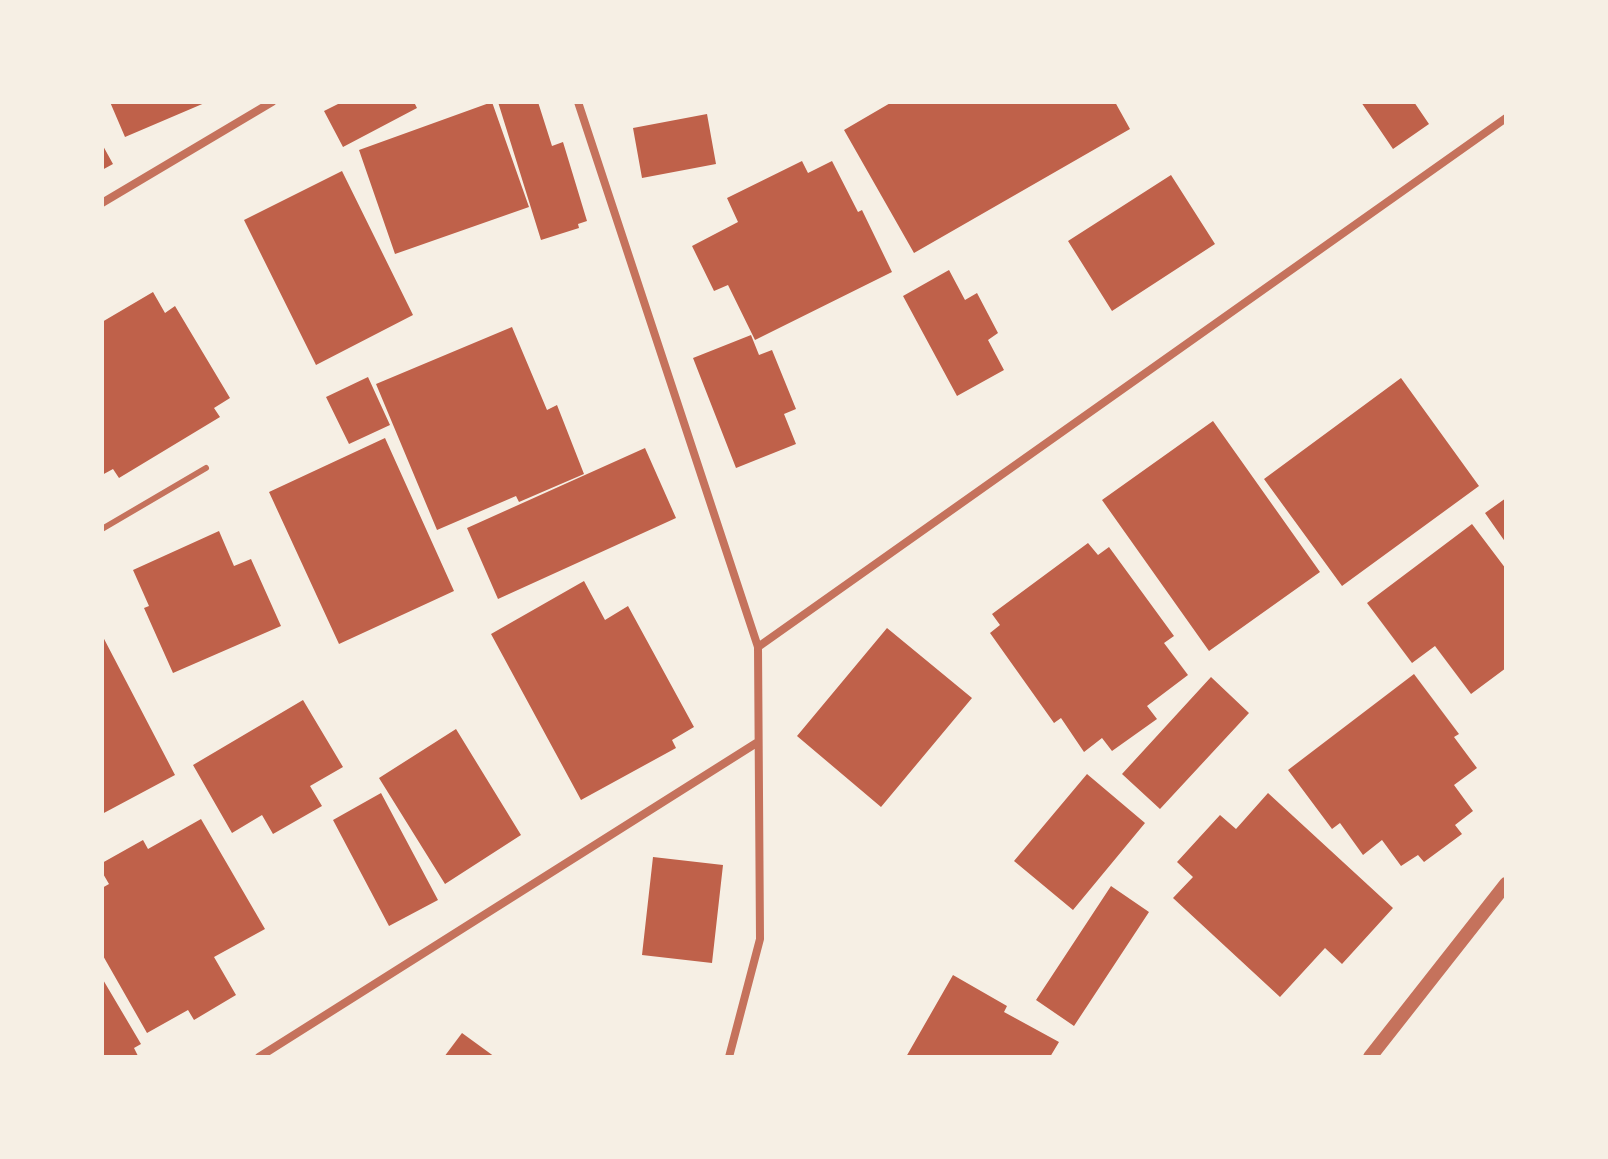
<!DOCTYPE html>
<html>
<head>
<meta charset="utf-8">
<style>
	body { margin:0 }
	#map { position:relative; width:1608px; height:1159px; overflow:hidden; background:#f6efe4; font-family:"IBM Plex Serif",serif }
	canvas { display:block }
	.frame { position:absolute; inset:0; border:104px solid #f6efe4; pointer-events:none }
</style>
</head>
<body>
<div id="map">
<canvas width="1608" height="1159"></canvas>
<div class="frame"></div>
</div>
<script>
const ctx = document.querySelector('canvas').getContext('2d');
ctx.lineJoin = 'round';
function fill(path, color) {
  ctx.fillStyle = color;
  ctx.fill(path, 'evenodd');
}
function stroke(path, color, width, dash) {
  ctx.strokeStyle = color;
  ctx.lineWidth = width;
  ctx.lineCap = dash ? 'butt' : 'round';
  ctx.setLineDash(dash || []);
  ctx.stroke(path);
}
fill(new Path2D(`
	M 110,102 L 207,102 L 125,137 Z
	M 342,102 L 414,102 L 417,108 L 343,147 L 324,111 Z
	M 492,102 L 529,207 L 395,254 L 359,150 Z
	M 498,102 L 538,102 L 552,146 L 563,142 L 587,221 L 578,224 L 579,228 L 541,240 Z
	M 892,102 L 1115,102 L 1130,129 L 914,253 L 844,130 Z
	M 1361,102 L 1414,102 L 1429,124 L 1393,149 Z
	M 707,114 L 716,164 L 642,178 L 633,128 Z
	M 102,144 L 113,164 L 102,170 Z
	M 802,161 L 808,173 L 832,161 L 858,212 L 862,210 L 892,272 L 755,340 L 728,285 L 714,291 L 692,246 L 738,222 L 727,198 Z
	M 342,171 L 413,315 L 316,365 L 244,220 Z
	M 1171,175 L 1215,244 L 1112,311 L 1068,241 Z
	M 949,270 L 965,300 L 977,293 L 998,333 L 988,340 L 1004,370 L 957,396 L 903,296 Z
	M 153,292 L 165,313 L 175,306 L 230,398 L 214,408 L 220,417 L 119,478 L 113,469 L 102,475 L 102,322 Z
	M 512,327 L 547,410 L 557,405 L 584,474 L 519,502 L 516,496 L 437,530 L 376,384 Z
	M 751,335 L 759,355 L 772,350 L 796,409 L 784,414 L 796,444 L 736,468 L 693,358 Z
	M 368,377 L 390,425 L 349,444 L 326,397 Z
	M 1401,378 L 1479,486 L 1342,586 L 1264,479 Z
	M 1213,421 L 1320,572 L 1209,651 L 1102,500 Z
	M 385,438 L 454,591 L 339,644 L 269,492 Z
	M 645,448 L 676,518 L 498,599 L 467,528 Z
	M 1506,498 L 1506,543 L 1485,513 Z
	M 1472,524 L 1506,569 L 1506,668 L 1471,694 L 1435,646 L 1412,663 L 1367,603 Z
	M 219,531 L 234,566 L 251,559 L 281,626 L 173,673 L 144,608 L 149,606 L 133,570 Z
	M 1088,543 L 1098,555 L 1109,547 L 1174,636 L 1164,643 L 1188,675 L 1147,706 L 1157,719 L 1112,751 L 1102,738 L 1084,752 L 1061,718 L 1054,723 L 990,633 L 1000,625 L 992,614 Z
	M 584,581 L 605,620 L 628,606 L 694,727 L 672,740 L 676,748 L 581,800 L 491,634 Z
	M 887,628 L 972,698 L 881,807 L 797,736 Z
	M 102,635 L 175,775 L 102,814 Z
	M 1414,674 L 1459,734 L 1454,737 L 1477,768 L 1454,785 L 1473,811 L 1455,825 L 1462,834 L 1424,862 L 1418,855 L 1401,866 L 1382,840 L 1363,855 L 1340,823 L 1332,829 L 1288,770 Z
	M 1211,677 L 1249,713 L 1160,809 L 1122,774 Z
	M 303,700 L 343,767 L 310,786 L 322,806 L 273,834 L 262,815 L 232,833 L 193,765 Z
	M 456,729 L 521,835 L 445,884 L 379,778 Z
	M 1087,774 L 1145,823 L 1073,910 L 1014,861 Z
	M 381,793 L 438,900 L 389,926 L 333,820 Z
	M 1268,793 L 1393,908 L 1342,964 L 1325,948 L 1280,997 L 1173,898 L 1193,877 L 1177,862 L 1220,815 L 1236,829 Z
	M 201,819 L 265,929 L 214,957 L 236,995 L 194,1020 L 188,1010 L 147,1033 L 102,954 L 102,888 L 109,884 L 102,872 L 102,863 L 143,840 L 148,849 Z
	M 653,857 L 723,865 L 712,963 L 642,955 Z
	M 1111,886 L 1149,912 L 1074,1026 L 1036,1000 Z
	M 953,975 L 1007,1006 L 1004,1012 L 1059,1042 L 1050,1057 L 906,1057 Z
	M 102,978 L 141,1044 L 134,1048 L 138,1056 L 136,1057 L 102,1057 Z
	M 462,1033 L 495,1057 L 444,1057 Z`), '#bf614a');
stroke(new Path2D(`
	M 102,529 L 206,468`), '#c5725c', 6);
stroke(new Path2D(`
	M 578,102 L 758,647 L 760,939 L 729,1057
	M 102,203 L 272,102
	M 758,647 L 1506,118
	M 259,1057 L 758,742`), '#c5725c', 8);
stroke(new Path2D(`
	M 1370,1057 L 1506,884`), '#c5725c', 14);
</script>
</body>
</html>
